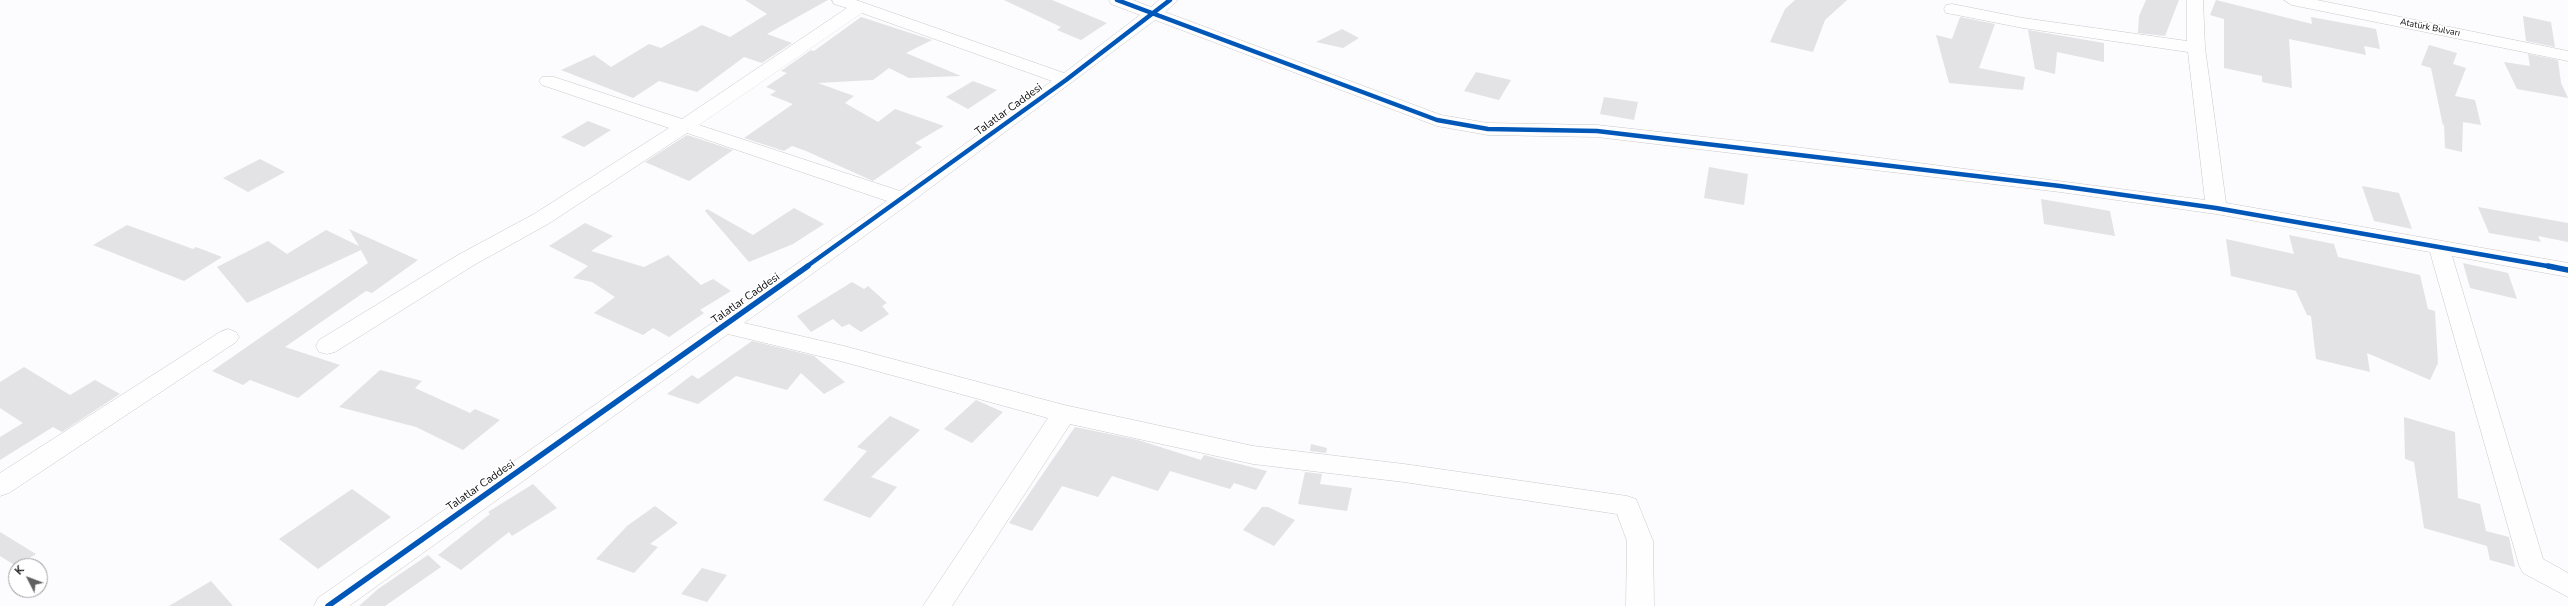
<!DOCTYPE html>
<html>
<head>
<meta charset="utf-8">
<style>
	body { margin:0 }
	#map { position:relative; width:2568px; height:606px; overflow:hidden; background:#fcfbfd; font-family:"Nunito Sans",sans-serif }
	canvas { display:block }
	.north { position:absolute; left:8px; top:558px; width:40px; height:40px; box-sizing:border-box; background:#fff; border:1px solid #9e9d9e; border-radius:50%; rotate:312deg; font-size:11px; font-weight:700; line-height:16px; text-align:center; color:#0c0b0d }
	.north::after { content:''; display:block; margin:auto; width:14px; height:18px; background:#605f61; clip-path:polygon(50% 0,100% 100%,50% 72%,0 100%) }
</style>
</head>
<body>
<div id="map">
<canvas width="2568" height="606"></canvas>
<div class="north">K</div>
</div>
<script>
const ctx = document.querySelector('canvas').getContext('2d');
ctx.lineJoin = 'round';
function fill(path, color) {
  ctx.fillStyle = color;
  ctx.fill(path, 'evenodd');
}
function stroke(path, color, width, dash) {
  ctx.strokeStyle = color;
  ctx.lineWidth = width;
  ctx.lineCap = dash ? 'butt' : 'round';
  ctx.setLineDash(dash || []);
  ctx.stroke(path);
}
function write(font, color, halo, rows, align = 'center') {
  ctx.font = font + ' "Nunito Sans",sans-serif';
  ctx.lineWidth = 3;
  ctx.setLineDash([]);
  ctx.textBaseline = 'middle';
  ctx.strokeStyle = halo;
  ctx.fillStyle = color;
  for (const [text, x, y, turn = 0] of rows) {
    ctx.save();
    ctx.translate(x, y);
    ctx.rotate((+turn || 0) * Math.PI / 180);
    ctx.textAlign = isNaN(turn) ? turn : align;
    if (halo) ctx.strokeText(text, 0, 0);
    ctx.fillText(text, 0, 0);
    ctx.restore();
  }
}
fill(new Path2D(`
	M 745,0 L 828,0 L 767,34 L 792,43 L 762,63 L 744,57 L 697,92 L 659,81 L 633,98 L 561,70 L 594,55 L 611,67 L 649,44 L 661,48 L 702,25 L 730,37 L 767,14 Z
	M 1004,0 L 1052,0 L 1107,23 L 1081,40 L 1057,30 L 1061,27 Z
	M 1795,0 L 1847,0 L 1825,20 L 1813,52 L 1770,42 L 1785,9 Z
	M 2146,0 L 2179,0 L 2165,36 L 2138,33 L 2139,16 Z
	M 2216,0 L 2312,24 L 2311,17 L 2376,29 L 2380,49 L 2364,46 L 2366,55 L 2289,39 L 2292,88 L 2262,82 L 2262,76 L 2224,68 L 2224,19 L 2210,15 Z
	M 2523,16 L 2551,22 L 2555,47 L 2526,41 Z
	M 861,17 L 932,40 L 906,53 L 961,76 L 909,78 L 889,68 L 873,80 L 818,83 L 854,96 L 845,103 L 878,122 L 895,109 L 944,126 L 915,143 L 922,147 L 873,181 L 806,151 L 792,146 L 784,151 L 744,138 L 793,104 L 770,95 L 776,91 L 766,87 L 787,73 L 781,71 L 811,50 L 814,51 Z
	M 1960,17 L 1995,24 L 1979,68 L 2025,77 L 2023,90 L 1949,83 L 1936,35 L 1952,39 Z
	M 1342,29 L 1359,38 L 1343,48 L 1316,42 Z
	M 2028,30 L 2104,43 L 2104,62 L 2057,52 L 2055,74 L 2035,69 Z
	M 2429,45 L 2457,53 L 2453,64 L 2466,68 L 2455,96 L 2475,100 L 2481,125 L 2463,122 L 2462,152 L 2445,148 L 2444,123 L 2443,126 L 2431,68 L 2421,65 Z
	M 2528,54 L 2558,60 L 2561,83 L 2568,98 L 2517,89 L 2504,62 L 2530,66 Z
	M 1476,72 L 1511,80 L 1499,100 L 1464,91 Z
	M 973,81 L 997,90 L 968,109 L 946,97 Z
	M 1604,97 L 1638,102 L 1634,120 L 1600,114 Z
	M 588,121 L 611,130 L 584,147 L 561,137 Z
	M 687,135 L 733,150 L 689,181 L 645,162 Z
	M 260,159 L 285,172 L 248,192 L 223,178 Z
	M 1709,167 L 1748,174 L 1744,205 L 1704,198 Z
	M 2362,186 L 2399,193 L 2412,229 L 2374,221 Z
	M 2041,199 L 2110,211 L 2115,236 L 2044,224 Z
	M 2478,207 L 2568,223 L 2568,242 L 2538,236 L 2541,242 L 2489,233 Z
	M 794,208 L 824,224 L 793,244 L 749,262 L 705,211 L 707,209 L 753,235 Z
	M 585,223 L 613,236 L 591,251 L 644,267 L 668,255 L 701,285 L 713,279 L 731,291 L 700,310 L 704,313 L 669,337 L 653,328 L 643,335 L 594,313 L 615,297 L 592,282 L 573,278 L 588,266 L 549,246 Z
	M 127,225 L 193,249 L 196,247 L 222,257 L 184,281 L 93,245 Z
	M 349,229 L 418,260 L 372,293 L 366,291 L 285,347 L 340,365 L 298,398 L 250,380 L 243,385 L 212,371 L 368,263 L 361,250 L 247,303 L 217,267 L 268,241 L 287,254 L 326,230 L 359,246 Z
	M 2289,235 L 2334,244 L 2338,257 L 2420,275 L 2428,309 L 2435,311 L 2438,363 L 2430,380 L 2367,353 L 2370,372 L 2316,359 L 2311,316 L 2307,315 L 2296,291 L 2231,276 L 2226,239 L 2294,254 Z
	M 2463,263 L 2508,273 L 2517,299 L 2470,288 Z
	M 852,282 L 864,289 L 868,286 L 887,303 L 882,306 L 889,314 L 861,332 L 849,324 L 842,327 L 833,319 L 811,332 L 797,316 Z
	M 752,341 L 814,356 L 845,382 L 824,394 L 801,373 L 787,390 L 736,376 L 698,404 L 667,394 L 692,375 L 698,379 Z
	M 24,367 L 70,395 L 95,380 L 120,394 L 62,432 L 53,427 L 0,460 L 0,437 L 23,423 L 0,408 L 0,382 Z
	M 380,370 L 422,381 L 415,388 L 470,413 L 475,409 L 500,420 L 463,450 L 416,427 L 339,407 Z
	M 976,400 L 1003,412 L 972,443 L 944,429 Z
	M 890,416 L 920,430 L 871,477 L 897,487 L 870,518 L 823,500 L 867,451 L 857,447 Z
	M 2404,417 L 2455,432 L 2458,498 L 2480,504 L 2486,531 L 2509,537 L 2515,567 L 2490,560 L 2487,546 L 2424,528 L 2414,462 L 2405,459 Z
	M 1075,427 L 1138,440 L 1201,460 L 1204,455 L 1267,471 L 1256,490 L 1234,483 L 1230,489 L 1170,471 L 1158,491 L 1112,476 L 1098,497 L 1062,486 L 1032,531 L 1009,523 Z
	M 1311,444 L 1327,448 L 1326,453 L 1310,451 Z
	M 1305,472 L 1322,474 L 1320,484 L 1352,488 L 1347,511 L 1298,504 Z
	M 533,484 L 557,508 L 512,536 L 509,532 L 461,570 L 438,555 L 490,514 L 488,512 Z
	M 352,489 L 391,517 L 318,569 L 279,539 Z
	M 655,506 L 678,523 L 650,544 L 658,547 L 634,573 L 596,559 L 627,526 Z
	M 1262,507 L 1268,507 L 1295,520 L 1274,546 L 1243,530 Z
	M 0,532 L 36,554 L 16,566 L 0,556 Z
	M 428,555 L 441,567 L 385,606 L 359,606 L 378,589 Z
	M 702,568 L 727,575 L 707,602 L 681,594 Z
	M 211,581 L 233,606 L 169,606 Z`), '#e3e2e4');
const minor = new Path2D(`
	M 832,0 L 856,0 L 1064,73 L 1140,15 L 1111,4 L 1109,0 L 1133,0 L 1151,7 L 1159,0 L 1178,0 L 1165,12 L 1441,115 L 1488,123 L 1597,125 L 1795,147 L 2205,200 L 2188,52 L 2023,28 L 1952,14 L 1946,13 L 1944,9 L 1946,5 L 1952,4 L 2023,18 L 2187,41 L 2187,0 L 2203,0 L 2205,48 L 2226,203 L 2568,263 L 2568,277 L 2452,256 L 2543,559 L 2568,573 L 2568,597 L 2523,573 L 2519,565 L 2430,252 L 2216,214 L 2060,192 L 1597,137 L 1488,135 L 1437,126 L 1155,20 L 910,203 L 744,323 L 844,346 L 1064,405 L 1253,446 L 1404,464 L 1627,496 L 1636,499 L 1653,541 L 1654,606 L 1626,606 L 1627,541 L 1617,514 L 1404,482 L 1253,464 L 1070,424 L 952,606 L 923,606 L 1048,418 L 844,362 L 728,334 L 349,606 L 314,606 L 318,598 L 887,201 L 687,133 L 548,224 L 474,265 L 335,352 L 327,354 L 319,352 L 316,346 L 319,340 L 458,255 L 534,214 L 669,128 L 542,85 L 539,81 L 542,77 L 554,77 L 682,119 L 847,8 L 834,4 ZM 862,13 L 1052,81 L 900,191 L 699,125 Z
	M 228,329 L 236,332 L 239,337 L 236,342 L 9,493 L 0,496 L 0,473 L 220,332 Z`);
const major = new Path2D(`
	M 2284,0 L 2317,0 L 2568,51 L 2568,61 L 2292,5 Z`);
stroke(minor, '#c9c8ca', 1);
stroke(major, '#c9c8ca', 1);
fill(minor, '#fffeff');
fill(major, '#fffeff');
stroke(new Path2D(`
	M 1117,0 L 1437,120 L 1488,129 L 1597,131 L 2060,186 L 2216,208 L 2553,267
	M 806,267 L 1066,80 L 1170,0`), '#0057b8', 4.5);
stroke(new Path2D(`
	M 2548,266 L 2568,270
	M 328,606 L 808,266`), '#0057b8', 5.5);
write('9px', '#0c0b0d', '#fff', [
	["Atatürk Bulvarı",2430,28,11]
]);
write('11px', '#0c0b0d', '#fff', [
	["Talatlar Caddesi",1009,110,-36],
	["Talatlar Caddesi",746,299,-35],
	["Talatlar Caddesi",481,486,-35]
]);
</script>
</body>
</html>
